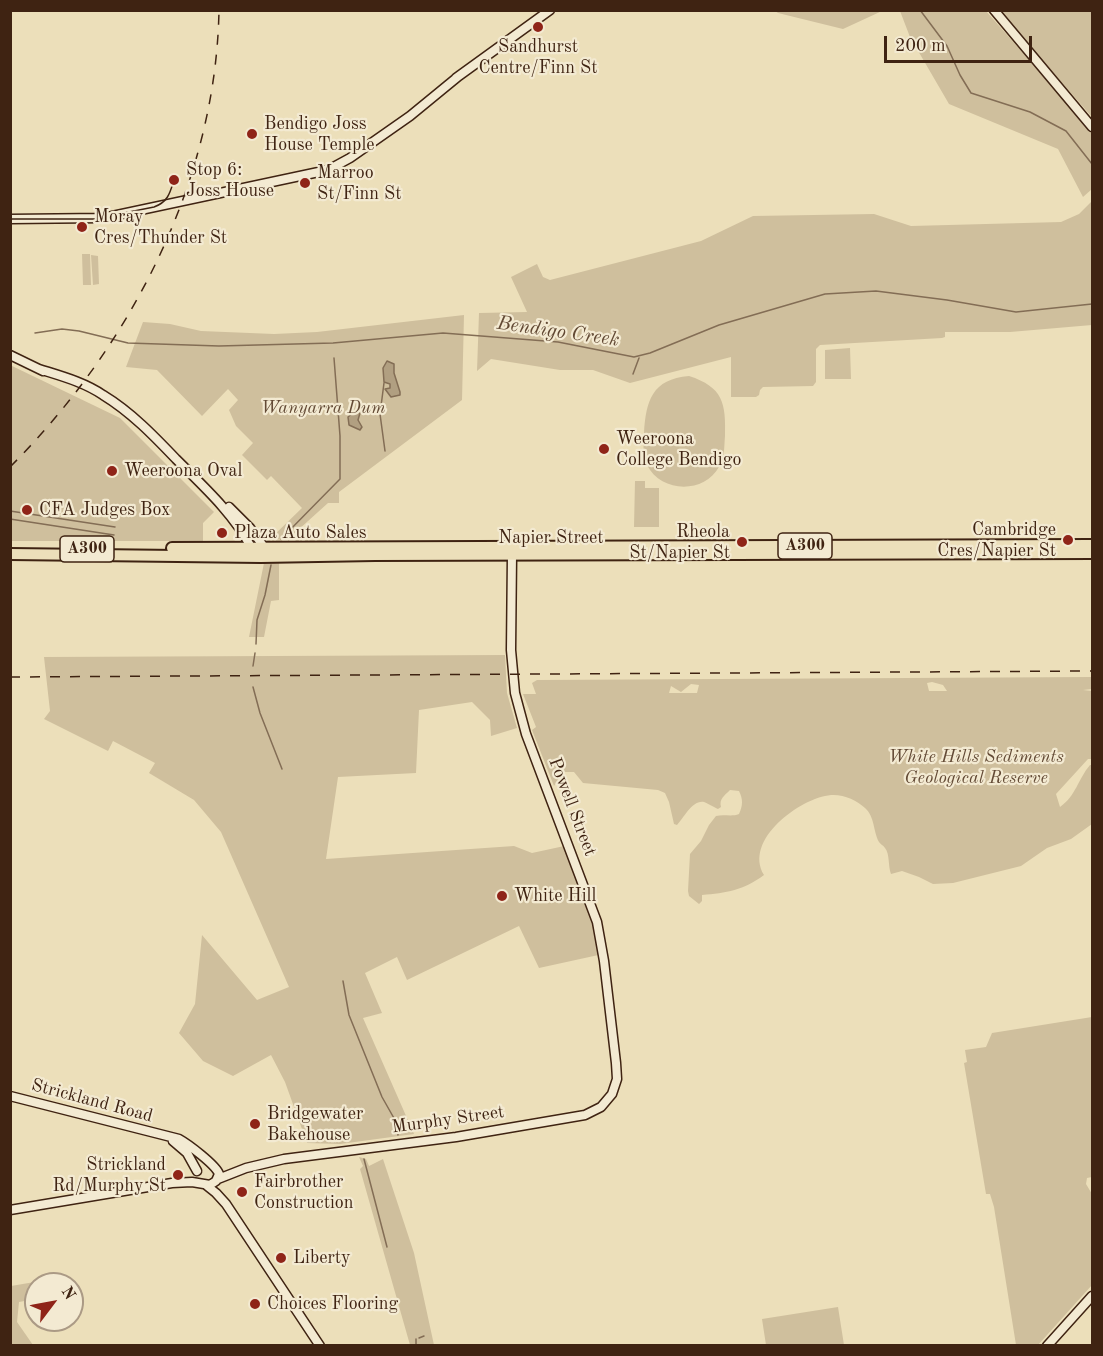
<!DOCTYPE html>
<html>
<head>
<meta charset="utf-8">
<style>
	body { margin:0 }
	#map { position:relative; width:1103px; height:1356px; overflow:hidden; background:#ecdfba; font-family:"Old Standard TT",serif }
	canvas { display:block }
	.frame { position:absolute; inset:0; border:12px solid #3f2312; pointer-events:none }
	.north { position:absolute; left:24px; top:1272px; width:60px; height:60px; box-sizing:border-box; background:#f3ead2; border:2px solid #ab9a85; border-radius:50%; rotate:58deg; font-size:16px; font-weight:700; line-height:24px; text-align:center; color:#3f2312 }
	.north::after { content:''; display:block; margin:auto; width:21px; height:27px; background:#8f2418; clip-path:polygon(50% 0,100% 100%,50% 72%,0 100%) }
	.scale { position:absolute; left:884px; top:36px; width:148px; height:27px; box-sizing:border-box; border:3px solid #3f2312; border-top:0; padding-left:8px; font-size:18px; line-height:21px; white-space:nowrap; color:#3f2312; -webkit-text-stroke:4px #f3ead2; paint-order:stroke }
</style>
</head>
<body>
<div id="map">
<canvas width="1103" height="1356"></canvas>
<div class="frame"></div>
<div class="north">N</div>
<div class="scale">200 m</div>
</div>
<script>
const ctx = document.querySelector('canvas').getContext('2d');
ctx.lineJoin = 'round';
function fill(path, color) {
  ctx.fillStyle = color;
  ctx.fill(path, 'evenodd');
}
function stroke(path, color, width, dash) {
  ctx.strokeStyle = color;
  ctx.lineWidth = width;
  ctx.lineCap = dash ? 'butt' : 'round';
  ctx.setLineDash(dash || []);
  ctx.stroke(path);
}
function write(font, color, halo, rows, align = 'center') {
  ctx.font = font + ' "Old Standard TT",serif';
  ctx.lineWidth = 4.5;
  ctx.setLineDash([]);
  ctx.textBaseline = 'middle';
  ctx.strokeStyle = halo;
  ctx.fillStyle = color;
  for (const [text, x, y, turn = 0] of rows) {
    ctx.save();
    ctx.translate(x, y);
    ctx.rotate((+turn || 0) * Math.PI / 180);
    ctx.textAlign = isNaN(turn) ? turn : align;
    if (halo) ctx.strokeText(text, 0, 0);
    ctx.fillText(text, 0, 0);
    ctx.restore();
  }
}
fill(new Path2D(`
	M 775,11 L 882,11 L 843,29 L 778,13 Z
	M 900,11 L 986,11 L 1092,131 L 1092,189 L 1083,197 L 1058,149 L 949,104 L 910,37 Z
	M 999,11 L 1092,11 L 1092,117 Z
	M 1092,201 L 1092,325 L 1010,332 L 945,332 L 945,337 L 942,338 L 820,345 L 816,349 L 816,382 L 813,386 L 763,387 L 760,390 L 759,395 L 756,397 L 731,397 L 731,357 L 630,383 L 593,370 L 560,370 L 491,359 L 477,371 L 479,313 L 527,312 L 511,277 L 537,264 L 543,277 L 550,280 L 701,241 L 753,216 L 874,214 L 911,226 L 1061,222 L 1079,214 Z
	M 82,254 L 90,254 L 91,285 L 83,285 Z
	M 91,255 L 98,256 L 99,284 L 93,285 Z
	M 464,315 L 462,400 L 339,492 L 339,503 L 328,503 L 287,540 L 270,539 L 302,508 L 271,476 L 267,480 L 242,455 L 253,443 L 236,426 L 229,410 L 238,400 L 228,389 L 202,416 L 157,370 L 126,367 L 143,322 L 170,324 L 201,331 L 274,334 L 317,332 Z
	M 850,348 L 851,379 L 825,379 L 825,350 Z
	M 10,365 L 120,418 L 214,512 L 203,523 L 203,541 L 11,541 Z
	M 689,376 C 723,387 726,403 725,436 C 724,447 725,457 719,467 C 704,494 661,493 647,465 C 643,456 643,443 644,433 C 646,401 652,379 689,376 Z
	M 635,481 L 645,481 L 645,488 L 659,488 L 659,527 L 634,527 Z
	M 264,563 L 279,563 L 279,600 L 271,601 L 264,637 L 249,637 Z
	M 505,655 L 507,693 L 517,728 L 491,736 L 490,720 L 472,702 L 419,710 L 416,773 L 338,777 L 326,859 L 514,846 L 532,853 L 569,845 L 603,954 L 539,968 L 519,926 L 407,980 L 397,957 L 365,973 L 382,1013 L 363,1018 L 414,1134 L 340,1144 L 307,1143 L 285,1082 L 271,1055 L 233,1076 L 203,1061 L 179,1033 L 195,1004 L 202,935 L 257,1000 L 289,987 L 221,832 L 194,800 L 149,773 L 155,763 L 113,741 L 108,751 L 44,719 L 50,711 L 44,657 Z
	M 1092,677 L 1092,689 L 1083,690 L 1092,691 L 1092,759 L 1088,759 L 1056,794 L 1060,807 C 1076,796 1078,779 1090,765 L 1092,765 L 1092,824 L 1071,839 L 1047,848 L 1021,866 L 953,883 L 933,884 L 919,877 L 902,871 L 891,874 C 888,867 890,854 885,848 C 883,845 880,844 879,842 C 873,831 875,817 865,808 C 857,800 843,794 831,795 C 800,798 743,840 764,875 C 744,890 726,893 702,895 L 702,901 L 699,904 L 689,896 L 688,891 L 690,854 L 701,841 L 709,825 L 716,816 C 724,814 732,817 739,814 C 743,805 743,799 739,791 L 730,790 C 724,796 719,799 721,807 L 718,809 C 714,807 707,803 704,802 C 692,800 684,818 677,825 L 674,824 L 669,802 L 665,793 L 658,790 L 583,783 L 574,772 L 563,772 L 554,786 L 532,730 L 536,727 L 523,694 L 536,694 L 532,683 L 537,680 ZM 932,682 L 943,685 L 947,691 L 929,691 L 927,683 ZM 691,684 L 699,685 L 697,693 L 669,693 L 671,686 L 681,692 Z
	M 1092,1017 L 1092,1177 L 1087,1178 L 1086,1184 L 1092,1194 L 1092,1285 L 1038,1345 L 1016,1345 L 994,1207 L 990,1194 L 986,1194 L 964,1063 L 967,1062 L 965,1050 L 986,1047 L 992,1033 Z
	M 359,1157 L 366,1159 L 369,1166 L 383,1159 L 414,1253 L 434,1345 L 410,1345 L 360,1169 L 363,1166 Z
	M 64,1277 L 64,1284 L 36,1284 L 36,1299 L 19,1302 L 17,1322 L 33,1345 L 11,1345 L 11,1286 Z
	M 838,1307 L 844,1345 L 766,1345 L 762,1319 Z`), '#cfbf9d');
const water = new Path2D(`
	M 387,361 L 394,364 L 394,373 L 400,392 L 400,395 L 391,397 L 385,389 L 390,388 L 390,384 L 384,382 L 383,368 Z
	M 354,412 L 360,413 L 358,420 L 362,427 L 360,430 L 349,425 L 348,417 Z`);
fill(water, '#b19f81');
stroke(water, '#836d55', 1.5);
stroke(new Path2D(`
	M 920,10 L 947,46 L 960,75 L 971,93 L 1030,112 L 1066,131 L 1092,164
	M 35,333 L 62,329 L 79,331 L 128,343 L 219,346 L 333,343 L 443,333 L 558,342 L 634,357 L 650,353 L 719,325 L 825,294 L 876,291 L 947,300 L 1016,312 L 1092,304
	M 633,374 L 639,358
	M 384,383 L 380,414 L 385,451
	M 10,511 L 115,527
	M 10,519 L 114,535
	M 281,539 L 340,479 L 340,436 L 334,358
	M 256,644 L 257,620 L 265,595 L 271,565
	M 253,666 L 255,653
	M 253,687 L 260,713 L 282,769
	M 343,981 L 349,1015 L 382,1097 L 395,1120 L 398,1135
	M 364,1159 L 387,1247
	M 419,1338 L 424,1336
	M 416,1339 L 416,1346`), '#836d55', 1.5);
const secondary = new Path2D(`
	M 994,10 L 1092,127
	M 456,78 L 550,10
	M 10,219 L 103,218 L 328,170 L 350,158 L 410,116 L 460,75
	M 10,355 L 43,371
	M 39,369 C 61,376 84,382 103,395 C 131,412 154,436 176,459 C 203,486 233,513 251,547
	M 229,507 L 250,528 L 264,547
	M 10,1096 L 179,1139 C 188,1144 216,1165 219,1174 L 216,1181 L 210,1185 L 192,1182 L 172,1183 L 10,1210
	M 173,1141 L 187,1153 L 197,1171
	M 218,1179 L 246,1168 L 284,1159 L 456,1137 L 585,1115 L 601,1107 L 612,1094 L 617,1079 L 616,1063 L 604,961 L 597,922 L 526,734 L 515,693 L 511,650 L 512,555
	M 206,1185 L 216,1193 L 226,1204 L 320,1346
	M 1047,1346 L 1092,1296`);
const highway = new Path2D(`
	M 172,548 L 1092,545
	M 10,554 L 261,557 L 375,555 L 1092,553`);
stroke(secondary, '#3f2312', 11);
stroke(highway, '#3f2312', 14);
stroke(secondary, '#f3ead2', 8);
stroke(highway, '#ecdfba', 10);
stroke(new Path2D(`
	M 10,219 L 94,219 L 154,207 C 168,202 170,193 174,180`), '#3f2312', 1.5);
stroke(new Path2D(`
	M 10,467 C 130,347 216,182 219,10
	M 10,677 L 1092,671`), '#3f2312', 1.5, [10, 10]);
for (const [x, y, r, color] of [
	[538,27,6,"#8f2418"],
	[252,134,6,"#8f2418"],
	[174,180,6,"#8f2418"],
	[305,183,6,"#8f2418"],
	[82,227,6,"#8f2418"],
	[604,449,6,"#8f2418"],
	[112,471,6,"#8f2418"],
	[27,510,6,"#8f2418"],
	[222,533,6,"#8f2418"],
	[1068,540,6,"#8f2418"],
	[742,542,6,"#8f2418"],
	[502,896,6,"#8f2418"],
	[255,1124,6,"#8f2418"],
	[178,1175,6,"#8f2418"],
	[242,1192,6,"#8f2418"],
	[281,1258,6,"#8f2418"],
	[255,1304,6,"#8f2418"]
]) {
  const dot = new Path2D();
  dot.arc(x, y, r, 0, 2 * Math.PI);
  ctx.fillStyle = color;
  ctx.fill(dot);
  stroke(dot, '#f3ead2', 2);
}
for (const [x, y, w] of [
	[805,546,54],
	[87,549,54]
]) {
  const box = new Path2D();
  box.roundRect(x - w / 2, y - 13, w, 26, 4.5);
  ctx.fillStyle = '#f3ead2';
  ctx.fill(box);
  stroke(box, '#3f2312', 1.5);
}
write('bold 16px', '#3f2312', null, [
	["A300",805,546],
	["A300",87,549]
]);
write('18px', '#3f2312', '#f3ead2', [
	["Sandhurst",538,47,"center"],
	["Centre/Finn St",538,68,"center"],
	["Bendigo Joss",264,124],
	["House Temple",264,145],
	["Stop 6:",186,170],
	["Joss House",186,191],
	["Marroo",317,173],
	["St/Finn St",317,194],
	["Moray",94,217],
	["Cres/Thunder St",94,238],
	["Weeroona",616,439],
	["College Bendigo",616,460],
	["Weeroona Oval",124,471],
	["CFA Judges Box",39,510],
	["Cambridge",1056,530,"right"],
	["Cres/Napier St",1056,551,"right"],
	["Rheola",730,532,"right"],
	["St/Napier St",730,553,"right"],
	["Plaza Auto Sales",234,533],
	["White Hill",514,896],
	["Bridgewater",267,1114],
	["Bakehouse",267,1135],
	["Strickland",166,1165,"right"],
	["Rd/Murphy St",166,1186,"right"],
	["Fairbrother",254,1182],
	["Construction",254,1203],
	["Liberty",293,1258],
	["Choices Flooring",267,1304]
], 'left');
write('italic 18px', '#634a35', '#f3ead2', [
	["Wanyarra Dum",323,408],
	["White Hills Sediments",976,757],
	["Geological Reserve",976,778]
]);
write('18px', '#3f2312', '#f3ead2', [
	["Napier Street",551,538],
	["Powell Street",572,807,69],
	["Strickland Road",92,1101,15],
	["Murphy Street",448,1120,-8]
]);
write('italic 20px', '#614833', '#f3ead2', [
	["Bendigo Creek",558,332,8]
]);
</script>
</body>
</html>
